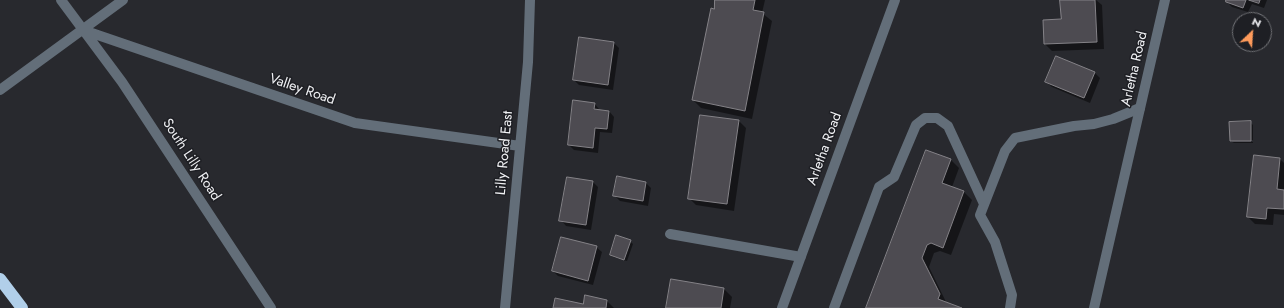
<!DOCTYPE html>
<html>
<head>
<meta charset="utf-8">
<style>
	body { margin:0 }
	#map { position:relative; width:1284px; height:308px; overflow:hidden; background:#28292e; font-family:Jost,sans-serif }
	canvas { display:block }
	.north { position:absolute; left:1232px; top:12px; width:40px; height:40px; box-sizing:border-box; background:#1e1f24; border:1px solid #727377; border-radius:50%; rotate:25deg; font-size:11px; font-weight:700; line-height:16px; text-align:center; color:#f0f1f4 }
	.north::after { content:''; display:block; margin:auto; width:14px; height:18px; background:#ff9b5b; clip-path:polygon(50% 0,100% 100%,50% 72%,0 100%) }
</style>
</head>
<body>
<div id="map">
<canvas width="1284" height="308"></canvas>
<div class="north">N</div>
</div>
<script>
const ctx = document.querySelector('canvas').getContext('2d');
ctx.lineJoin = 'round';
function fill(path, color) {
  ctx.fillStyle = color;
  ctx.fill(path, 'evenodd');
}
function stroke(path, color, width, dash) {
  ctx.strokeStyle = color;
  ctx.lineWidth = width;
  ctx.lineCap = dash ? 'butt' : 'round';
  ctx.setLineDash(dash || []);
  ctx.stroke(path);
}
function write(font, color, halo, rows, align = 'center') {
  ctx.font = font + ' Jost,sans-serif';
  ctx.lineWidth = 3;
  ctx.setLineDash([]);
  ctx.textBaseline = 'middle';
  ctx.strokeStyle = halo;
  ctx.fillStyle = color;
  for (const [text, x, y, turn = 0] of rows) {
    ctx.save();
    ctx.translate(x, y);
    ctx.rotate((+turn || 0) * Math.PI / 180);
    ctx.textAlign = isNaN(turn) ? turn : align;
    if (halo) ctx.strokeText(text, 0, 0);
    ctx.fillText(text, 0, 0);
    ctx.restore();
  }
}
fill(new Path2D(`
	M 716,0 L 765,0 L 762,13 L 772,21 L 752,119 L 701,108 L 693,100 Z
	M 1061,0 L 1096,0 L 1102,5 L 1104,49 L 1052,51 L 1045,44 L 1044,21 L 1062,20 Z
	M 1227,0 L 1267,0 L 1264,8 L 1252,4 L 1248,12 L 1232,7 L 1227,2 Z
	M 580,38 L 614,43 L 619,48 L 613,90 L 579,85 L 574,80 Z
	M 1056,58 L 1095,73 L 1100,78 L 1090,103 L 1052,87 L 1046,82 Z
	M 594,103 L 599,109 L 599,110 L 609,111 L 614,117 L 612,133 L 600,132 L 598,153 L 574,150 L 569,145 Z
	M 739,121 L 746,128 L 734,211 L 696,205 L 689,198 Z
	M 1250,122 L 1253,125 L 1253,140 L 1232,140 L 1232,142 L 1231,141 Z
	M 1232,142 L 1253,142 L 1253,143 L 1234,143 Z
	M 926,151 L 951,160 L 959,168 L 952,187 L 964,192 L 972,200 L 951,255 L 940,251 L 934,253 L 929,267 L 947,304 L 959,308 L 867,308 Z
	M 1255,156 L 1280,159 L 1284,163 L 1284,215 L 1274,214 L 1273,225 L 1255,224 L 1248,217 Z
	M 593,182 L 598,187 L 591,230 L 566,226 L 561,220 Z
	M 646,183 L 651,188 L 648,206 L 620,201 L 614,195 Z
	M 630,241 L 633,244 L 627,261 L 613,257 L 611,255 Z
	M 596,247 L 602,252 L 593,285 L 558,276 L 553,271 Z
	M 672,280 L 724,289 L 732,297 L 730,308 L 667,308 Z
	M 607,301 L 614,308 L 554,308 Z`), '#0007');
const building = new Path2D(`
	M 715,0 L 755,0 L 753,10 L 764,12 L 745,111 L 692,100 L 711,8 L 714,9 Z
	M 1060,0 L 1095,0 L 1097,42 L 1044,44 L 1043,20 L 1061,19 Z
	M 1226,0 L 1246,0 L 1243,8 L 1226,2 Z
	M 1249,0 L 1260,0 L 1259,3 Z
	M 579,37 L 614,42 L 608,85 L 573,80 Z
	M 1056,56 L 1095,72 L 1084,98 L 1045,82 Z
	M 573,100 L 595,103 L 594,109 L 609,111 L 607,129 L 595,128 L 593,148 L 568,145 Z
	M 700,115 L 739,120 L 727,204 L 688,199 Z
	M 1251,121 L 1251,141 L 1230,141 L 1229,122 Z
	M 926,150 L 951,159 L 942,183 L 964,191 L 943,248 L 931,243 L 927,245 L 922,258 L 940,294 L 938,299 L 962,308 L 866,308 Z
	M 1254,155 L 1280,158 L 1277,189 L 1284,190 L 1284,209 L 1267,208 L 1266,219 L 1247,217 Z
	M 617,176 L 646,182 L 643,201 L 613,196 Z
	M 567,177 L 593,181 L 586,225 L 559,221 Z
	M 616,235 L 631,240 L 624,260 L 610,255 Z
	M 561,237 L 597,246 L 588,281 L 552,271 Z
	M 671,279 L 724,288 L 721,308 L 666,308 Z
	M 585,295 L 607,300 L 606,308 L 553,308 L 555,298 L 583,304 Z`);
fill(building, '#4d4b51');
stroke(building, '#848287', 1);
stroke(new Path2D(`
	M 834,308 L 879,187 L 894,177 L 916,125 L 925,118 L 937,118 L 948,126 L 984,204
	M 1010,308 L 1012,295 L 995,242 L 980,215 L 1005,151 L 1015,138 L 1074,126 L 1094,124 L 1113,119 L 1140,108`), '#636e79', 10);
stroke(new Path2D(`
	M 61,0 L 122,82 L 271,308
	M 83,30 L 355,123 L 520,146
	M 0,90 L 123,0
	M 670,234 L 801,257
	M 505,308 L 528,62 L 530,0
	M 782,308 L 895,0
	M 1094,308 L 1165,0`), '#636e79', 10);
stroke(new Path2D(`
	M 0,279 L 22,308`), '#b1cfe9', 12);
write('14px', '#f0f1f4', '#1e1f24', [
	["Arletha Road",1135,69,-77],
	["Valley Road",302,90,19],
	["Arletha Road",825,149,-70],
	["Lilly Road East",505,153,-85],
	["South Lilly Road",191,160,57]
]);
</script>
</body>
</html>
